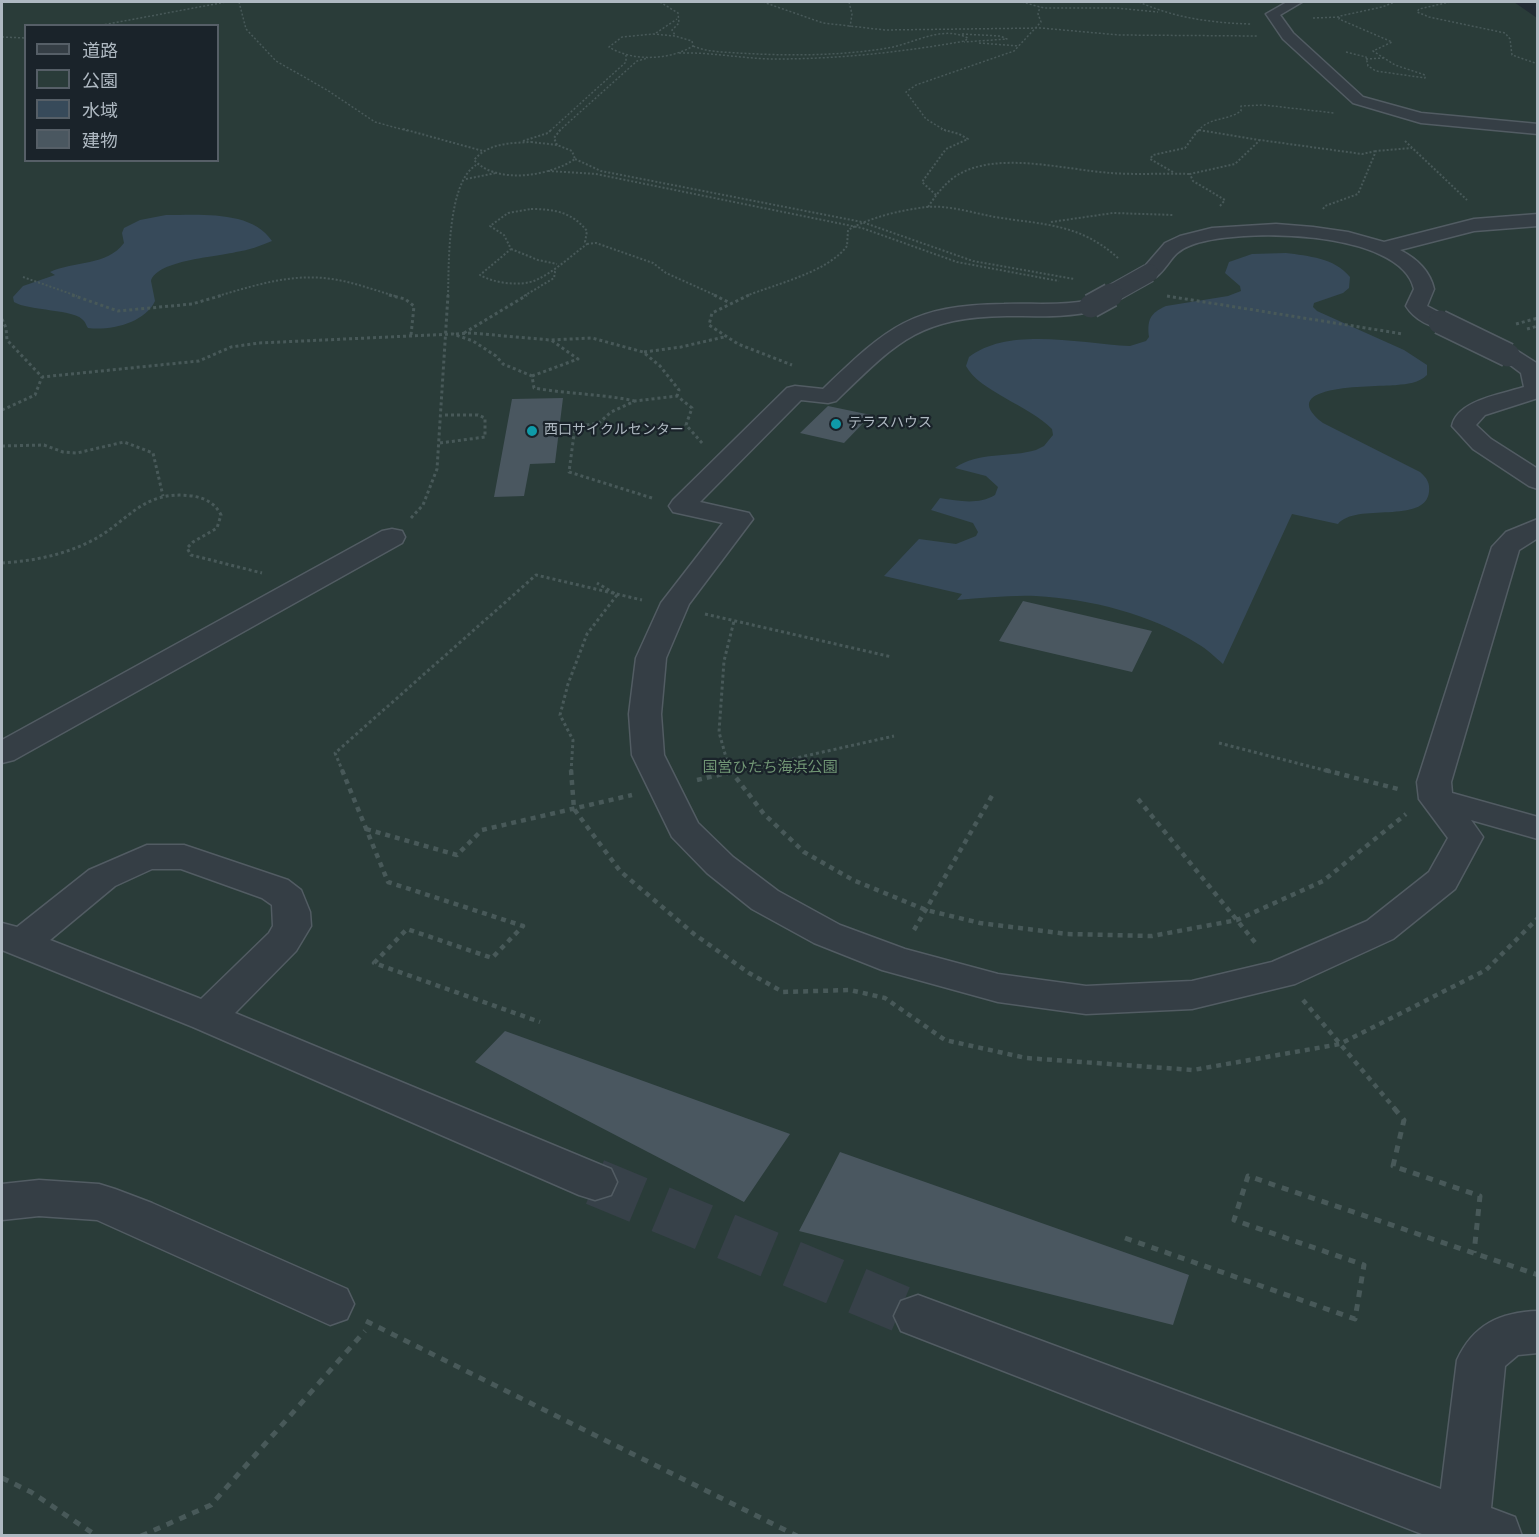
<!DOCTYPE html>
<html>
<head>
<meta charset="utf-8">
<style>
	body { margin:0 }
	#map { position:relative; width:1539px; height:1537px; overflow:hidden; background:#222c34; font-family:"Nunito Sans","Noto Sans JP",sans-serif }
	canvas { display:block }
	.frame { position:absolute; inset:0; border:3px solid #afb9c2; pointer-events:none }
	.legend { position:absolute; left:24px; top:24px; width:195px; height:138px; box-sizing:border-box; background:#1a232a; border:2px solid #565f67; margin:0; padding:8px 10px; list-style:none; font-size:18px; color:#afb9c2 }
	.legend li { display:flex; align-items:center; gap:12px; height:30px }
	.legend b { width:30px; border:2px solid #565f67 }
</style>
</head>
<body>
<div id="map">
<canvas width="1539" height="1537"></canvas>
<div class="frame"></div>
<ul class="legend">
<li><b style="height:8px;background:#353e45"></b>道路</li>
<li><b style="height:16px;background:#2a3c39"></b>公園</li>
<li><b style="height:16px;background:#374a5a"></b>水域</li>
<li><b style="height:16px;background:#4a5760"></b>建物</li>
</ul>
</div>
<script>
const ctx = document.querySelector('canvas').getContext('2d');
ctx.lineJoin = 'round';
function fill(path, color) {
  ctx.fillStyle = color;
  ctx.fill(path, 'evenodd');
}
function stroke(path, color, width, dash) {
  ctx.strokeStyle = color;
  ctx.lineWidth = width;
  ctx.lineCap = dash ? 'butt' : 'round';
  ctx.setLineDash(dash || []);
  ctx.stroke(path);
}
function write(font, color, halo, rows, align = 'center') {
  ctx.font = font + ' "Nunito Sans","Noto Sans JP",sans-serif';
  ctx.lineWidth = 4.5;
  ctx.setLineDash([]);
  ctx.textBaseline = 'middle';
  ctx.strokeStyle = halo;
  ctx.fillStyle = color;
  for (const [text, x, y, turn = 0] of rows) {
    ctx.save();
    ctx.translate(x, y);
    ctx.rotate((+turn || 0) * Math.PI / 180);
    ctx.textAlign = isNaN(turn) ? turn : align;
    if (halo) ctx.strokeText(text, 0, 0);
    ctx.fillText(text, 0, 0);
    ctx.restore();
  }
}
fill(new Path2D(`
	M 2,2 L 1514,2 L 1537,18 L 1537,1535 L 2,1536 ZM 26,26 L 218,26 L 218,160 L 26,160 Z`), '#2a3c39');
fill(new Path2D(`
	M 166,215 C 199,215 252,210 272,241 C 260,246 249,250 236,252 C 217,257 157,260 151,281 L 155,301 C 145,323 110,331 88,328 C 86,326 86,323 84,321 C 76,309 28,311 14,302 L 13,297 L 23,286 L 55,275 L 50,272 C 74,261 107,266 124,243 L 122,233 L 124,228 L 140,220 Z
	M 1286,253 C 1308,256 1335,258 1350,277 L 1349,288 L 1343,293 L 1314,303 L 1313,307 L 1317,311 L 1404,350 L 1427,365 L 1427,375 C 1419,383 1407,384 1397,385 C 1380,387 1271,383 1323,423 L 1420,472 C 1427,478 1430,483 1429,492 C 1425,525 1356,502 1338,524 L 1292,514 L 1223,664 C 1215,657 1207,649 1198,644 C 1151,614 1090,599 1036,596 C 1010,595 983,598 957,600 L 962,594 L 884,576 L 919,539 L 956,544 L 976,536 L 978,532 L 973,523 L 931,510 L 940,498 C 959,501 978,505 995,495 L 998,487 L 986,476 L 955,468 C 978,451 1010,458 1036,450 L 1044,446 L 1053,435 L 1052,429 C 1030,406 979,391 966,366 L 969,357 C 1009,326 1082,344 1130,346 L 1146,341 L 1149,337 C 1147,320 1150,313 1166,306 L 1228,296 L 1241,291 L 1240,286 L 1225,273 L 1229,262 L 1252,254 Z`), '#374a5a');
fill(new Path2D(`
	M 563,398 L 555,463 L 530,464 L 524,496 L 494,497 L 512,399 Z
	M 828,406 L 871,415 L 844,443 L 800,433 Z
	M 1023,601 L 1152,631 L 1132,672 L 999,641 Z
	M 505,1031 L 790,1134 L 744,1202 L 475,1062 Z
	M 840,1152 L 1189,1275 L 1173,1325 L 799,1231 Z`), '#4a5760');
stroke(new Path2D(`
	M 595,1182 L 918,1316`), '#374149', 47, [47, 24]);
const minor = new Path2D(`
	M 1287,2 L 1302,2 L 1280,15 L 1293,33 L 1363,97 L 1421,113 L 1538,124 L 1538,134 L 1421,123 L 1353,103 L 1283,39 L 1266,14 Z
	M 1538,214 L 1538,226 L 1474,231 L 1400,250 C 1416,258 1430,271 1434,289 L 1427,306 L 1448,317 L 1451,322 L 1448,327 C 1432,330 1414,319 1406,306 L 1414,289 C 1401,229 1234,227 1189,246 C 1172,252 1169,267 1156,277 L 1142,277 L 1139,273 L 1165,243 L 1180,236 L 1212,228 L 1276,224 L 1313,227 L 1348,232 L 1384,242 L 1474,219 Z
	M 1091,300 L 1098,302 L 1101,306 L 1098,310 C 1068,318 1038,316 1007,316 C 918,317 896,343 836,401 L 828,403 L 801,400 L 700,502 L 749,513 L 753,519 L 689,604 L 666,658 L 661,714 L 664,755 L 698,823 L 733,857 L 778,891 L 840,925 L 905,949 L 998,974 L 1086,986 L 1192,981 L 1272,962 L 1367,921 L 1429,872 L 1448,838 L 1419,799 L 1417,782 L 1492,547 L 1506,532 L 1538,519 L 1538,538 L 1519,550 L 1451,782 L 1452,793 L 1538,817 L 1538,839 L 1471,820 L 1483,837 L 1455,889 L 1393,939 L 1295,984 L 1192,1009 L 1086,1014 L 998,1002 L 882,970 L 814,943 L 752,909 L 707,873 L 672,837 L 632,755 L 629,714 L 636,658 L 661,603 L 723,523 L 673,512 L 669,506 L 673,500 L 787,388 L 795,386 L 823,389 C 887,328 910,305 1004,304 C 1033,303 1062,306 1091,300 Z
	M 1508,348 L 1516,350 L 1538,364 L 1538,398 L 1485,415 L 1476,425 L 1491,439 L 1538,469 L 1538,489 L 1529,486 L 1473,449 L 1452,426 C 1457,400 1503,394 1524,387 L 1521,373 L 1497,355 L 1500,350 Z
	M 392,529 L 402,531 L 405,537 L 402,543 L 14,760 L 2,763 L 2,740 L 382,531 Z
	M 147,845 L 184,845 L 196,849 L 288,880 L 301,890 L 310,912 L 311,926 L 296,951 L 235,1013 L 611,1169 L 617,1182 L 611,1195 L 595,1200 L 579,1195 L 193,1027 L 2,950 L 2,923 L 17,927 L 89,870 ZM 152,869 L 181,869 L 262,898 L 272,905 L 273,926 L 269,933 L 201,999 L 50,940 L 115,886 Z
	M 39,1180 L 99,1184 L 115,1189 L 152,1203 L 347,1289 L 354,1304 L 347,1319 L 330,1325 L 97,1220 L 39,1216 L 2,1220 L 2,1184 Z
	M 918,1295 L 1441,1489 L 1457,1360 C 1473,1325 1500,1312 1538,1311 L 1538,1353 L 1518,1355 L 1505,1366 L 1491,1508 L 1515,1517 L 1522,1536 L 1427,1536 L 901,1331 L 894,1316 L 901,1301 Z`);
stroke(minor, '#525c63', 3);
stroke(new Path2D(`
	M 239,2 L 246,29 L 276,61 L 327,90 L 375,122 L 408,131
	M 660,2 L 678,13 L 679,23 L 672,30 L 675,35
	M 763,2 L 823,23 L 885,30 L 1041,28 L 1119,35 L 1257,36
	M 849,2 L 852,14 L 850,27
	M 1022,2 L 1044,8 L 1116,8 L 1158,12
	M 1139,2 C 1175,18 1212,23 1251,24
	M 1450,2 L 1419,9 L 1417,12 L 1429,17 L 1505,33 L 1510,39 L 1512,55 L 1538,64
	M 1313,18 L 1340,17
	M 97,26 L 226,2
	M 656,33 L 677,19
	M 653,34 L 675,36 L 692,41 L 693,46 C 670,60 633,62 609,47 L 622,37 Z
	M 962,34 L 1000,36 L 1007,39 L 964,42
	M 2,37 L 26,38
	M 979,43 L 1019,46
	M 1346,52 L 1366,57 L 1368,66 L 1376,71 L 1425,78 L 1425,75 L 1395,65 L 1373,51 L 1392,42 L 1339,19 L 1340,16 L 1382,7 L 1395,2
	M 679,53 C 712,52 744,59 776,59 C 839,59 903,52 965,41 L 968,38 C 941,25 916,43 888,48 C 839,56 788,56 738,53 C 723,52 707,52 693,46
	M 1366,59 L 1384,58
	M 1199,130 L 1205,131
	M 550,131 L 626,62 L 626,55
	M 559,131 L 637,61 L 648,58
	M 946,131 L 926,119 L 906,92 L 916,85 L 1014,51 L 1041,22 L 1038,14 L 1040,7
	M 1198,131 C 1209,117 1227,121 1241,111 L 1241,106 L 1264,105 L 1334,113`), '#485959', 1.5, [2, 2]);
stroke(new Path2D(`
	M 403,129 L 483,151
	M 1199,130 L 1259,140
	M 523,141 L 548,133 L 552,129
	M 1405,141 L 1467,200
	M 531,142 L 557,145 L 572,151 L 575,159 C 550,176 497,185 474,160 C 488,143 511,143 531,142 Z
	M 557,145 L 554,138 L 561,129
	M 575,159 L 601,171 L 862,222 L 973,261 L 1074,279
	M 548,171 L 596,174 L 862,228 L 957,262 L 1059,281
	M 1173,172 L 1150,159 L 1153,155 L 1185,148 L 1199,129
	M 466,179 L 496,173
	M 936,195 L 922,182 L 946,149 L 968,139 L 959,134 L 941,129
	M 1220,206 L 1225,200 L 1193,181 L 1190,174 L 1235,164 L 1260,140 L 1362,154 L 1376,151
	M 928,207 C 936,195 944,184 956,176 C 996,150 1066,170 1111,173 C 1137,175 1164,173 1190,174
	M 531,209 C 554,209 572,212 587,231 L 585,242 L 587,244 C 571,256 554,272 536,280 C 521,287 493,283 480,275 L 511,249 L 504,235 L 490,226 L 508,213 Z
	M 1323,209 L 1325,206 L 1358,194 L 1376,151 L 1412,148
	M 1051,222 L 1113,213 L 1174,215
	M 587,244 L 596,243 L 653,263 L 666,273 L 717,296
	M 511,249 L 538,260 L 557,264
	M 23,277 L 77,296
	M 218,296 C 256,285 292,273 332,279 C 353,282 374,290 395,296
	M 448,296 C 449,264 447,183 476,165
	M 524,296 L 554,278 L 555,272 L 551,271
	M 746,296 C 776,284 828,272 847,246 L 848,230 C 871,217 901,210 927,207 C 949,205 973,213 995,217 C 1044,225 1079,223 1118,258`), '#485959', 2, [2, 2]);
stroke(new Path2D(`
	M 72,295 L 118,311 L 192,304 L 223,295
	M 389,295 L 405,299 L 414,306 L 411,335
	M 714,295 L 728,302
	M 749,295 L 712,313 L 709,325 L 738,344 L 792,365
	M 1167,296 L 1403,334
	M 2,319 L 6,328 L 7,340 L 42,377 L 199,361 L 231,347 L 259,343 L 453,334 L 473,341 L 496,356 L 503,364 L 532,376 L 534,388 C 568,394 602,394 635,401
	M 1516,324 L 1538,318
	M 1527,329 L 1538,326
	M 464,333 L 527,295
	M 456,334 L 471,333 L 550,340 L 592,338 L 643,352 L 660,366 L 679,390 L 677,396
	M 644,352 L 681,347 L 724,337
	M 532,376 L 578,359 L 551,340
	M 2,410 L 35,395 L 42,377
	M 440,443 L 485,437 L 485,418 L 478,415 L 442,415
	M 2,446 L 44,445 L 63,452 L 77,453 L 124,442 L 153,453 L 163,496
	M 652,498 L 569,472 L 575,427 L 599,423 L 611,412 L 635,401 L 677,396 L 692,408 L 686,425 L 703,444
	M 411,518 L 423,505 L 437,469 L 448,295
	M 2,563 C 31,561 60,556 87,543 C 127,525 140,489 192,496 C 205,498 215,503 221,515 L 217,528 L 193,542 L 187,548 L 191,555 L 262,573
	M 705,614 L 892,657
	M 1219,743 L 1331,772
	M 343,772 L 335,753 L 536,575 L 642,600
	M 571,772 L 573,740 L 560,715 L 568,684 L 587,634 L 617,595 L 597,583
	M 730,772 L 719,732 L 724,661 L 734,621
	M 734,772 L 894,736`), '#485959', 3, [3, 3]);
stroke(new Path2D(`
	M 342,770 L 388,882 L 523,926 L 492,958 L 407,929 L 374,963 L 540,1022
	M 571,770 L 574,809 L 620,871 L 694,934 L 749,973 L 783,992 L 850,990 L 885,998 L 945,1040 L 1026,1058 L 1193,1070 L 1340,1044 L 1486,970 L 1538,918
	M 730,770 L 764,814 L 804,852 L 853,880 L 926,910 L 980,923 L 1067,934 L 1152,936 L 1237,920 L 1323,881 L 1406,814
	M 1325,770 L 1398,789
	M 697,780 L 740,770
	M 1138,799 L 1258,946
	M 366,829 L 457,855 L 482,830 L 632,795
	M 914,930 L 993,794
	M 1303,1000 L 1395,1109`), '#485959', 4.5, [5, 5]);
stroke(new Path2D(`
	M 1394,1108 L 1404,1120 L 1393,1166 L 1480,1196 L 1474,1253
	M 1125,1238 L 1355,1319 L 1364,1265 L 1234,1220 L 1248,1176 L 1538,1275
	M 366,1321 L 797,1536
	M 2,1478 L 31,1492 L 97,1536
	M 141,1536 L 211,1505 L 365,1331`), '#485959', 5, [7, 7]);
fill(minor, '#353e45');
const minorBridgeFar1 = new Path2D(`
	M 1108,296 L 1149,273`);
const minorBridge = new Path2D(`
	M 1091,306 L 1111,295
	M 1440,322 L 1508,355`);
stroke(minorBridgeFar1, '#525c63', 20, []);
stroke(minorBridge, '#525c63', 26, []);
stroke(minorBridgeFar1, '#353e45', 18);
stroke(minorBridge, '#353e45', 23);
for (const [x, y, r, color] of [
	[836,424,6,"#0f9aa8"],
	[532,431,6,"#0f9aa8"]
]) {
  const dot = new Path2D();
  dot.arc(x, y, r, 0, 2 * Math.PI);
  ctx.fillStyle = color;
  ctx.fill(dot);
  stroke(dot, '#1a232a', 2);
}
write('14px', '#afb9c2', '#1a232a', [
	["テラスハウス",848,424],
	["西口サイクルセンター",544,431]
], 'left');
write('15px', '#709574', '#1a232a', [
	["国営ひたち海浜公園",770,768]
]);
</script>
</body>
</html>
